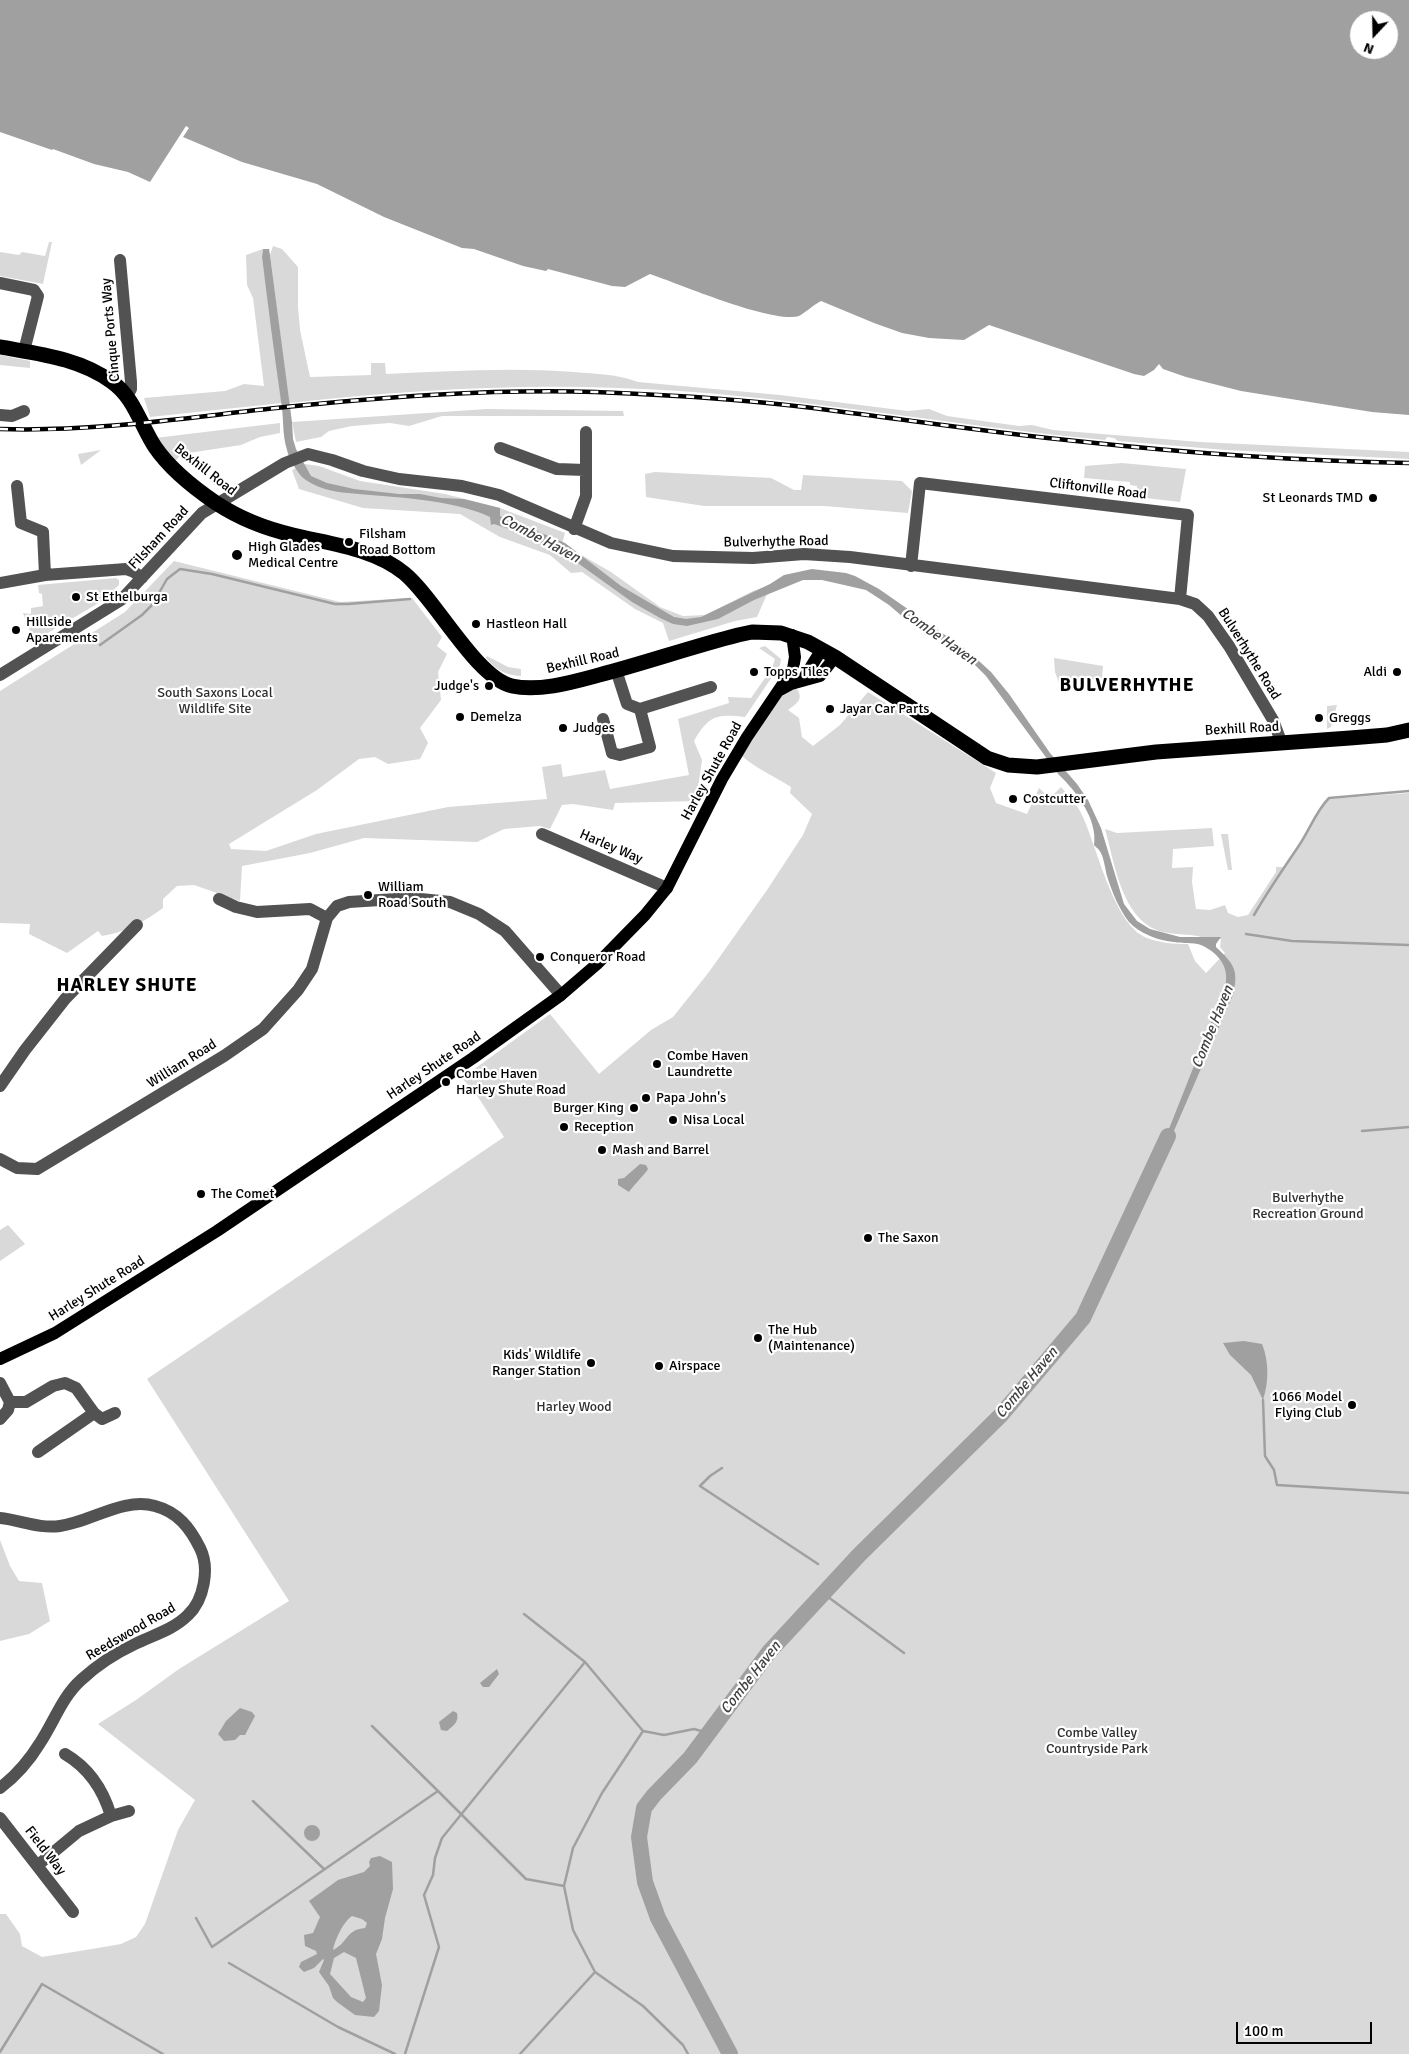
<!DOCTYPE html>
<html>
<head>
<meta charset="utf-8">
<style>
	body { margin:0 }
	#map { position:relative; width:1409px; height:2054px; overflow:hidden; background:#fff; font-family:Signika,sans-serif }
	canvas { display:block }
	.north { position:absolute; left:1349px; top:10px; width:50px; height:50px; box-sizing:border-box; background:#fff; border:1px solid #999; border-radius:50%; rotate:201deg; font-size:14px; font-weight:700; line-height:20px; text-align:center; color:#000 }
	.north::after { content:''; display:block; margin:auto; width:18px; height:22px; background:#000; clip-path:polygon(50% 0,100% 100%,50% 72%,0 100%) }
	.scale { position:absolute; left:1236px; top:2022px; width:136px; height:22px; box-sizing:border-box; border:2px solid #000; border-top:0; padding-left:6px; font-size:15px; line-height:18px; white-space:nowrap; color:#000; -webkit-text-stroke:4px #fff; paint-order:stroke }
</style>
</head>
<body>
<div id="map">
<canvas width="1409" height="2054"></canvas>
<div class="north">N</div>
<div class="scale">100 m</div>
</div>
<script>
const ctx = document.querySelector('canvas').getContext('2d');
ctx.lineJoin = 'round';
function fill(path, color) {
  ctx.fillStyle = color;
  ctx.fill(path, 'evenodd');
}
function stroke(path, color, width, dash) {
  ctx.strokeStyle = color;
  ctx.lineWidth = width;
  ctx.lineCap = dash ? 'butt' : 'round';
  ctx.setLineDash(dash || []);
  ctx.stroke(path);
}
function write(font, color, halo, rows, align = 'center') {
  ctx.font = font + ' Signika,sans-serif';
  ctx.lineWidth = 4.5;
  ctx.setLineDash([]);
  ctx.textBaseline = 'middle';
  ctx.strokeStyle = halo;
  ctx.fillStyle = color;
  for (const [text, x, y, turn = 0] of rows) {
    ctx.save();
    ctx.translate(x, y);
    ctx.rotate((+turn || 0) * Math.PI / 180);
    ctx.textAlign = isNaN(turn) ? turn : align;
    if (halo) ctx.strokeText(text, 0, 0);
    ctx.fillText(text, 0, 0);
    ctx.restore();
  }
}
fill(new Path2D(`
	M 49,242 L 52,242 L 43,284 L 0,276 L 0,252 L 19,255 L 22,252 L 45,256 Z
	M 273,246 L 282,249 L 298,267 L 298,307 L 300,330 L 310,377 L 371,375 L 371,363 L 385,363 L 386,374 C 449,371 511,367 574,372 C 597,374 616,374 638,382 L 780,395 L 908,411 L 929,409 L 947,416 L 1019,426 L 1032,425 L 1053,430 L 1200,442 L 1409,452 L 1409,459 L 1226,450 L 1118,441 L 1114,438 L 1107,437 L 1105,440 C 943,425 781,393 618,388 C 508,384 399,391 289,403 L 270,255 Z
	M 263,249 L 262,257 L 282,403 L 150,417 L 144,398 L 225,391 L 244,384 L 264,386 L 253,298 L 247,285 L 246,255 Z
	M 0,355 L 30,361 L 30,368 L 0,365 Z
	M 487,409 L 623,411 L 624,416 L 442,416 L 409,426 L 390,423 L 352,426 L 329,431 L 321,437 L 296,442 L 292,422 Z
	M 280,423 L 280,433 L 260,437 L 241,445 L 182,454 L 173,463 L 155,438 Z
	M 101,450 L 81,465 L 78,454 Z
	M 1122,463 L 1186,469 L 1180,502 L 1137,497 L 1137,486 L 1130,485 L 1130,482 L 1084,478 L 1085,466 Z
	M 305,464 L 319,466 L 360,481 L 445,494 L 500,508 L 565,533 L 562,544 L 611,572 L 660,607 L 683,616 L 705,615 L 753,591 L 771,585 L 757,617 L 735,621 L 669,641 L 663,623 L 635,609 L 582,572 L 571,573 L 550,555 L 500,537 L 460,514 L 363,508 L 299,489 L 292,470 Z
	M 655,472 L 771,478 L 794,490 L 801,490 L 803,475 L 902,481 L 912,491 L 908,513 L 824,506 L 704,506 L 646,497 L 645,474 Z
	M 174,561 L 340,602 L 412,598 L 442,637 L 437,646 L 447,654 L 438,672 L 441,700 L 420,728 L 428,743 L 420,759 L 388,764 L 375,757 L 359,759 L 317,790 L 229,844 L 231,849 L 266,851 L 316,834 L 448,807 L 547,799 L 542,767 L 561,764 L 563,777 L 605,770 L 610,789 L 689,775 L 678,719 L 729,703 L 728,697 L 751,698 L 772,668 L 775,659 L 759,648 L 765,646 L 781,659 L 780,665 L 745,717 C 717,714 709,715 694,741 L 702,760 L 696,801 L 615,803 L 613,810 L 573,804 L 562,805 L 550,829 L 540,826 L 504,829 L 477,842 L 364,838 L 310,853 L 242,866 L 240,901 L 194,885 L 177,886 L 163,899 L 163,908 C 144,922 126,932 102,936 L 98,931 L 67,953 L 29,934 L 30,924 L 0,923 L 0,691 L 125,612 Z
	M 116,578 L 119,580 L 119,585 L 102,601 L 34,641 L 23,613 L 31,614 L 31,608 L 43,606 L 42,594 L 39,593 L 38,585 Z
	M 487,656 L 508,667 L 521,669 L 521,676 C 505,675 496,670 486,658 Z
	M 1054,658 L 1103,666 L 1102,678 L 1067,684 L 1059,683 L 1055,672 Z
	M 796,688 C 805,699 796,704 788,710 L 799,718 L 802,737 L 813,746 L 840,725 L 868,692 L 996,773 L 990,788 L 996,803 L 1027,814 L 1039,788 L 1050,798 L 1061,787 C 1067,794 1075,802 1080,811 C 1097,843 1112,924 1147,938 C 1160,943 1174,944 1188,944 L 1195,961 L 1206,973 L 1225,953 L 1220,947 L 1221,939 C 1206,940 1203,936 1190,935 C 1182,934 1172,934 1163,932 C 1122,922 1115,864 1105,829 L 1117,833 L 1212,828 L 1214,846 L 1173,849 L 1172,868 L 1193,867 L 1192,882 L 1196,909 L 1210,910 L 1225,905 L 1228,913 L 1238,917 L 1248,915 L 1276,872 L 1276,867 L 1284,867 L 1328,799 L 1409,793 L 1409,2054 L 0,2054 L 0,1914 L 6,1914 L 20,1934 L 22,1946 L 42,1957 L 92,1949 L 121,1944 L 136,1937 L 145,1924 L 178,1830 L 195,1800 L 98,1724 L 136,1700 L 179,1669 L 289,1601 L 147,1379 L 504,1137 L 478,1097 L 462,1078 L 550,1014 L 599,1074 L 651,1030 L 673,1017 L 709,972 L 767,890 L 803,835 L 812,814 L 790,793 L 791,787 C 774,776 755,768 741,755 L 775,696 Z
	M 1337,705 L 1331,727 L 1327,729 L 1327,706 Z
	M 1221,834 L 1228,834 L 1232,870 L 1228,870 Z
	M 8,1225 L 25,1244 L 0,1261 L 0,1230 Z
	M 0,1540 L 10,1566 L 19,1581 L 42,1583 L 50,1621 L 29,1634 L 0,1641 Z`), '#d9d9d9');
fill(new Path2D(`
	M 0,0 L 1409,0 L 1409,415 L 1372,412 L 1241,391 L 1186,377 L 1163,369 L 1159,364 L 1154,370 L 1144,376 L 1134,374 L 989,325 L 964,340 L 929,338 L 902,333 L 874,323 L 821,301 C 815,304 803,314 799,316 C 773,324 679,284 650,274 L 625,287 L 612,286 L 548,269 L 546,271 L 523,266 L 474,249 L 462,248 L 384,217 L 317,184 L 242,162 L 183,137 L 189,128 L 186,126 L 150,182 L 128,172 L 94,164 L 53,149 L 52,150 L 0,132 ZM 1359,20 L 1389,20 L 1389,50 L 1359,50 Z
	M 263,249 L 269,249 L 270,255 L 292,422 L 293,439 L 296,449 L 311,476 L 327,483 L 354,489 L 399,494 L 420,494 L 441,498 L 464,499 L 500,508 L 500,516 L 506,520 L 530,528 L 565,543 L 621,586 L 674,617 L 686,619 L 701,617 L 770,584 L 784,575 L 812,569 L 846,573 L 855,576 L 879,589 L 968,651 L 991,672 L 1009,694 L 1050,753 L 1077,784 L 1088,800 L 1101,828 L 1124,904 L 1137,921 L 1150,929 L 1180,937 L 1221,937 L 1216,944 L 1216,947 C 1234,964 1239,970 1233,995 L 1173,1133 L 1160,1157 L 1163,1144 L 1224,990 C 1231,970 1221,954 1201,945 C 1192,942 1183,944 1174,942 C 1159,941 1139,933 1129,922 C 1119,909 1112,892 1107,876 C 1105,869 1104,856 1099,850 C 1098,848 1095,847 1094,845 C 1098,820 1077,792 1059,775 L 986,676 L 970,660 L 923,627 L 903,617 L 889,605 L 866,590 L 822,580 L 803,580 L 754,600 L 718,619 L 687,626 L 673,624 L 660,618 L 632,602 L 568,556 L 524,534 L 494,524 L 491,525 L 490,517 C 453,499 389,497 348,493 C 333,492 313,487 302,477 C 296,470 289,459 287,450 C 282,434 284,418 281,401 C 274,353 268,305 262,257 Z
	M 640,1164 L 646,1165 L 648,1169 C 646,1173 633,1186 629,1192 L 618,1185 L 618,1179 L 624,1178 Z
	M 1244,1341 L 1262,1344 C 1269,1361 1269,1382 1263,1400 L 1251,1375 L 1230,1355 L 1223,1343 Z
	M 497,1669 L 499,1674 L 489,1687 L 483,1687 L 480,1683 Z
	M 240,1708 L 252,1712 L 255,1716 L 245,1735 L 240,1735 L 235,1740 L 224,1741 L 218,1734 L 226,1721 Z
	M 453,1711 L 457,1713 C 459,1722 454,1725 447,1731 L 441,1730 L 439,1722 Z
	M304 1833a8 8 0 1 1 16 0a8 8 0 1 1-16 0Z
	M 380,1856 L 392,1862 L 393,1889 L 385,1918 L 382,1939 L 376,1954 L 382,1985 L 379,2011 L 374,2017 L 355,2015 L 337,2002 L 333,1998 L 329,1986 L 319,1972 L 324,1960 L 323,1959 L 314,1968 L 304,1972 L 299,1967 L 301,1962 L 317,1954 L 316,1951 L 305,1946 L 304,1935 L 313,1933 L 320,1917 L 309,1901 L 338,1880 L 364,1872 L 370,1866 L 369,1862 L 371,1858 ZM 352,1916 L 362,1919 L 367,1923 L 365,1928 C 345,1930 349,1942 333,1950 C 335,1940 343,1922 352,1916 ZM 344,1952 L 356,1958 L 366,1998 L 363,2002 L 351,1997 L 330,1974 L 334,1958 Z`), '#a0a0a0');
stroke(new Path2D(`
	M 100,645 L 142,615 L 152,605 L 167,579 L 180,569 L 212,574 L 335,604 L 348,604 L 410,599
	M 1254,915 C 1268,891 1283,869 1298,847 C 1309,831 1316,811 1329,798 L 1409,791
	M 1246,934 L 1292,941 L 1409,945
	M 1362,1131 L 1409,1127
	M 1263,1400 L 1265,1456 L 1274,1470 L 1277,1485 L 1409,1493
	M 722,1468 L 710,1476 L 700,1486 L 818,1564
	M 824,1594 L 904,1653
	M 524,1614 L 585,1662 L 643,1731
	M 372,1726 L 438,1791
	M 253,1801 L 324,1869
	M 196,1918 L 212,1947 L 438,1791 L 526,1879 L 564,1886
	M 229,1963 L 338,2027 L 395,2054
	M 0,2052 L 42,1984 L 163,2054
	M 405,2054 L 439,1947 L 424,1895 L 433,1875 L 435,1858 L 442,1838 L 585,1662
	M 520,2054 L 595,1972
	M 688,2054 L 683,2045 L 643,2006 L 595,1972 L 573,1930 L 564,1886 L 573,1848 L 602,1793 L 643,1731 L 664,1735 L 694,1729 L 708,1733`), '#a0a0a0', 2.5);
stroke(new Path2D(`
	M 730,2054 L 658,1918 L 645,1882 L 639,1837 L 644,1808 L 654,1795 L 690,1758 L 769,1652 L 859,1555 L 1001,1415 L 1083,1318 L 1168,1136`), '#a0a0a0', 16);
stroke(new Path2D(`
	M 120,260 L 131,382 L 131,389 L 127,396
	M 0,283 L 34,290 L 38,296 L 24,351
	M 0,415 L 12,416 L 24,411
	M 500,448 L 557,469 L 585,470
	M 17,486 L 21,523 L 43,532 L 45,575
	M 574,529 L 586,496 L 586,432
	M 911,566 L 920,483 L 1188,515 L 1180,599
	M 0,583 L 45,575 L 126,569 L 134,572 L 142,578
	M 616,670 L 627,704 L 640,709 L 711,687
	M 0,675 L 121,600 L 202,513 L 285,463 L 308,454 L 332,460 L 363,471 L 399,479 L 462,486 L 499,495 L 611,543 L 673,556 L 753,558 L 804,554 L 850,557 L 1180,599 L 1195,604 L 1208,616 L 1229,646 L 1273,720 L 1282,744
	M 603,719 L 612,753 L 620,755 L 650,747 L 640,709
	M 542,834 L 667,888
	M 219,899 L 236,907 L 257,912 L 310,909 L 327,918 L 337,906 L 349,902 L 411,898 L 450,902 L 479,914 L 505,931 L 561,995
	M 0,1086 L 25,1050 L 65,999 L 137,925
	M 0,1159 L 17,1168 L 37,1169 L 224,1056 L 263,1029 L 298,990 L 312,969 L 327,918
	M 0,1383 L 10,1402
	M 0,1419 L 8,1410 L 10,1402 L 26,1402 L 53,1386 L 65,1383 L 76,1388 L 94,1413
	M 38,1452 L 94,1413 L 102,1419 L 115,1413
	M 0,1518 C 20,1520 39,1529 60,1526 C 91,1522 123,1497 155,1506 C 178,1512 190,1528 200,1548 C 210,1568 204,1600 188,1615 C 173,1630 153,1635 135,1644 C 116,1653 97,1665 81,1680 C 62,1697 54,1722 40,1743 C 29,1761 17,1775 0,1788
	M 111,1816 L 129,1811
	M 0,1818 L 73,1912
	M 38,1865 L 79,1831 L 111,1816 C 103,1789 89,1768 65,1754`), '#525252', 12);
stroke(new Path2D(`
	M 802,681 L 822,649
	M 780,690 L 791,684 L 820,676 L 835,657
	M 0,1359 L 55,1333 L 217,1231 L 473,1058 L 561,995 L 597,964 L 645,915 L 667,888 L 722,779 L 747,737 L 793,669 L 795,657 L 792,635`), '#000', 12);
stroke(new Path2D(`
	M 0,347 C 39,354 79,358 112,382 C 134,397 141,426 155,447 C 170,469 194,488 216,503 C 239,518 267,529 293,535 C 330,544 373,548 404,573 C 435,598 476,678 512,686 C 539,692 573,682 599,675 C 645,663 691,647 738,635 L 752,632 L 781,633 L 808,642 L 835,657 L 987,758 L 1008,765 L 1037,767 L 1156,752 L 1350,738 L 1387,735 L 1409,730`), '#000', 15);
const rail = new Path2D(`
	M 0,429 C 94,432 183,418 276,408 C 382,397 488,389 595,392 C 676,395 756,400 836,411 C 916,421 996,433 1076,441 C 1186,453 1298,461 1409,463`);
stroke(rail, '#000', 4.5);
stroke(rail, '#fff', 2.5, [8]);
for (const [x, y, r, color] of [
	[1373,498,5,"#000"],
	[349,542,5,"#000"],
	[237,555,6,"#000"],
	[76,597,5,"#000"],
	[476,624,5,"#000"],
	[16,630,5,"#000"],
	[754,672,5,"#000"],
	[1397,672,5,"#000"],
	[489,686,5,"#000"],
	[830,709,5,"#000"],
	[460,717,5,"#000"],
	[1319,718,5,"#000"],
	[563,728,5,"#000"],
	[1013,799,5,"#000"],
	[368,895,5,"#000"],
	[540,957,5,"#000"],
	[657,1064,5,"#000"],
	[446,1082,5,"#000"],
	[646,1098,5,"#000"],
	[634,1108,5,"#000"],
	[673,1120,5,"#000"],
	[564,1127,5,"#000"],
	[602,1150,5,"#000"],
	[201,1194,5,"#000"],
	[868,1238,5,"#000"],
	[758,1338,5,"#000"],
	[591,1363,5,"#000"],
	[659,1366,5,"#000"],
	[1352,1405,5,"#000"]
]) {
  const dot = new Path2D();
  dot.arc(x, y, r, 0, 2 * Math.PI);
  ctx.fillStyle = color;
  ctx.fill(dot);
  stroke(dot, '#fff', 2);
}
write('14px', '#000', '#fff', [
	["Cinque Ports Way",111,330,-95],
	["Bexhill Road",205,470,38],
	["Cliftonville Road",1098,489,7],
	["Filsham Road",159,538,-47],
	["Bulverhythe Road",776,542,-1],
	["Bulverhythe Road",1249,654,58],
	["Bexhill Road",583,661,-13],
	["Bexhill Road",1242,729,-3],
	["Harley Shute Road",712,771,-61],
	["Harley Way",611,847,23],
	["William Road",182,1064,-32],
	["Harley Shute Road",434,1066,-34],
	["Harley Shute Road",97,1289,-32],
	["Reedswood Road",131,1632,-30],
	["Field Way",45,1851,52]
]);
write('14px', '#000', '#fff', [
	["St Leonards TMD",1363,498,"right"],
	["Filsham",359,534],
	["Road Bottom",359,550],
	["High Glades",248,547],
	["Medical Centre",248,563],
	["St Ethelburga",86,597],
	["Hillside",26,622],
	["Aparements",26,638],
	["Hastleon Hall",486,624],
	["Topps Tiles",764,672],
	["Aldi",1387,672,"right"],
	["Judge's",479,686,"right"],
	["Jayar Car Parts",840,709],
	["Demelza",470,717],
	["Greggs",1329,718],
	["Judges",573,728],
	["Costcutter",1023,799],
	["William",378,887],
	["Road South",378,903],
	["Conqueror Road",550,957],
	["Combe Haven",667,1056],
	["Laundrette",667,1072],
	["Combe Haven",456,1074],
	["Harley Shute Road",456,1090],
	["Papa John's",656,1098],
	["Burger King",624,1108,"right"],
	["Nisa Local",683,1120],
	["Reception",574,1127],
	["Mash and Barrel",612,1150],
	["The Comet",211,1194],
	["The Saxon",878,1238],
	["The Hub",768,1330],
	["(Maintenance)",768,1346],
	["Kids' Wildlife",581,1355,"right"],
	["Ranger Station",581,1371,"right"],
	["Airspace",669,1366],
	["1066 Model",1342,1397,"right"],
	["Flying Club",1342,1413,"right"]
], 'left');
write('14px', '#303030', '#fff', [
	["South Saxons Local",215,693],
	["Wildlife Site",215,709],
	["Bulverhythe",1308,1198],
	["Recreation Ground",1308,1214],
	["Harley Wood",574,1407],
	["Combe Valley",1097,1733],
	["Countryside Park",1097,1749]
]);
write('italic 15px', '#414141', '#fff', [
	["Combe Haven",540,539,28],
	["Combe Haven",939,637,35],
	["Combe Haven",1213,1027,-68],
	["Combe Haven",1027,1383,-50],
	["Combe Haven",751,1678,-52]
]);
ctx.letterSpacing = '1px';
write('bold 19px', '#000', '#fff', [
	["BULVERHYTHE",1127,686],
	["HARLEY SHUTE",127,986]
]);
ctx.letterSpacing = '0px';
</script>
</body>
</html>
